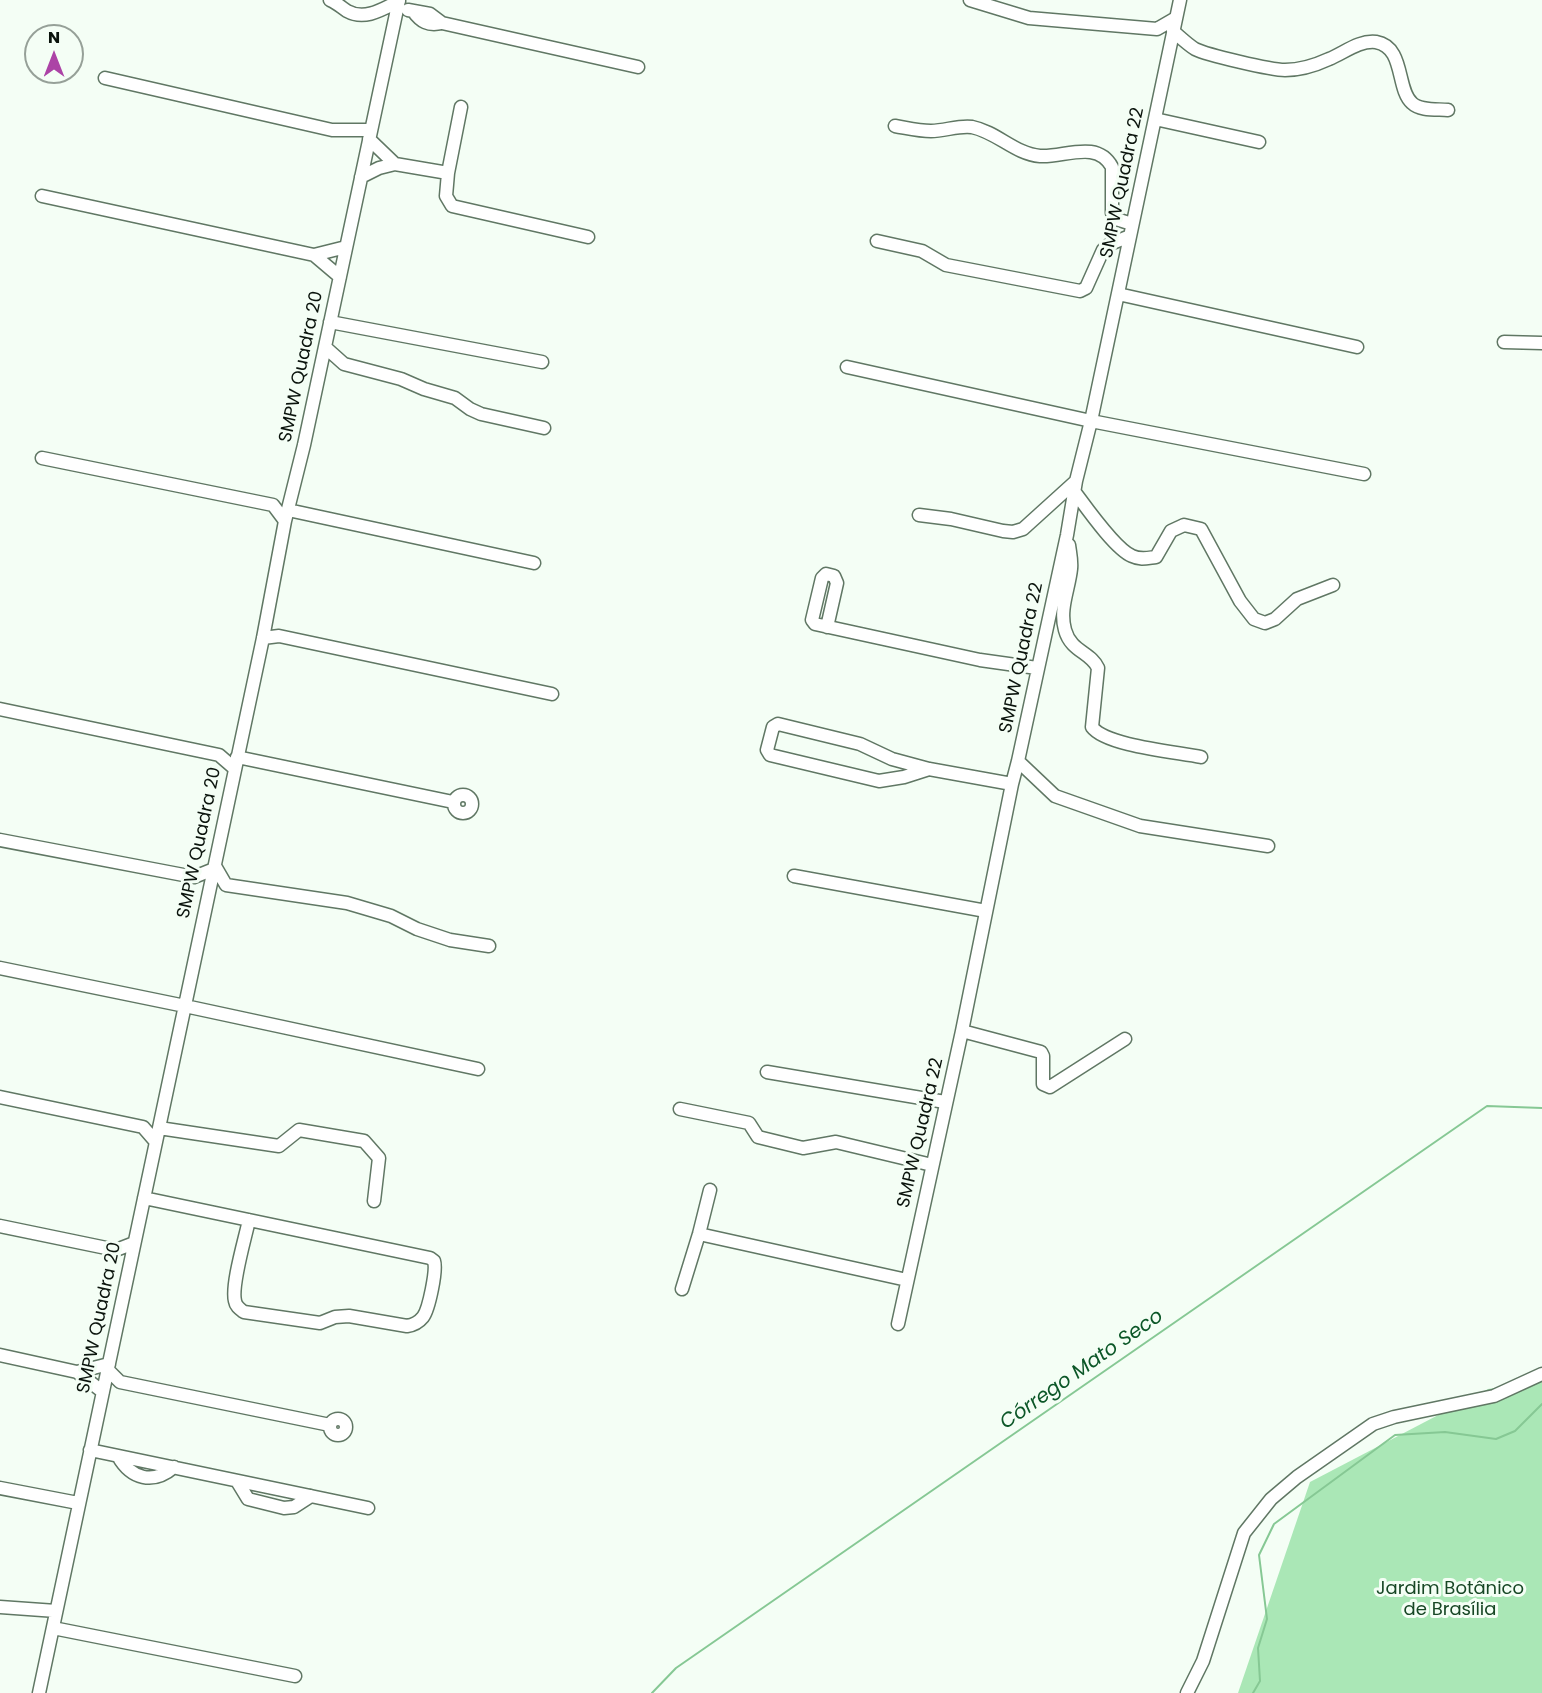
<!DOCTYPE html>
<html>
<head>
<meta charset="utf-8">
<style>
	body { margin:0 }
	#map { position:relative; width:1542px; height:1693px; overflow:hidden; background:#f4fef5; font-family:Poppins,sans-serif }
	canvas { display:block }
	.north { position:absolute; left:24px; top:24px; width:60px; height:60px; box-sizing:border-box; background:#f4fef5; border:2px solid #96a098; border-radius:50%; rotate:0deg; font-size:16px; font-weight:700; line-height:24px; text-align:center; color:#0a130c }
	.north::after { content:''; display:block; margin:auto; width:21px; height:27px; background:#ac43a6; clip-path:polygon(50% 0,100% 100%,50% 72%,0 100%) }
</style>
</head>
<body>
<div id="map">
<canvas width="1542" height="1693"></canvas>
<div class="north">N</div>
</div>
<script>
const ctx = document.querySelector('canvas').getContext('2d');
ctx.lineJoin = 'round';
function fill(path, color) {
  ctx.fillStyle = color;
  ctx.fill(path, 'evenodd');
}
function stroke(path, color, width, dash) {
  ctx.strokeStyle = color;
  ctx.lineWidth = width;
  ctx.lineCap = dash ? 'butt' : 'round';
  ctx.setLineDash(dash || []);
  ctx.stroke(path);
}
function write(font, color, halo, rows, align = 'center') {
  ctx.font = font + ' Poppins,sans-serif';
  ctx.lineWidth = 6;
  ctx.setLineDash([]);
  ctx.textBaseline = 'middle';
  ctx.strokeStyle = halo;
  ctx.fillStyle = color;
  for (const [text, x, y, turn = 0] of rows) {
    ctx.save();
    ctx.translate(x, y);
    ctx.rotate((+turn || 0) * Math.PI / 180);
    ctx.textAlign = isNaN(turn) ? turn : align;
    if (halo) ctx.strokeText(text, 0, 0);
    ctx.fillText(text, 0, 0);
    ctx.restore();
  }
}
fill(new Path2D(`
	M 1542,1380 L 1542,1693 L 1238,1693 L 1310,1482 L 1488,1389 Z`), '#aae7b6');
stroke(new Path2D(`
	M 652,1693 L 676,1668 L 1487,1106 L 1542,1108
	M 1253,1693 L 1260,1681 L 1258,1648 L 1267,1619 L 1259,1555 L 1274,1524 L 1395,1435 L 1445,1432 L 1496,1439 L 1515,1431 L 1542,1404`), '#86c894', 2);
const minor = new Path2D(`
	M 330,0 C 337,3 341,7 347,11 C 365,21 383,9 399,1
	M 970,0 L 1029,18 L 1157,29 L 1176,18
	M 408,10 L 430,14 L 442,23
	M 413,11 C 421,22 428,26 442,23 L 638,67
	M 1173,31 C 1180,37 1187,44 1195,49 C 1207,55 1271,70 1285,70 C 1299,70 1316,65 1329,59 C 1344,53 1359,40 1376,42 C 1405,47 1396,89 1412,103 C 1420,111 1437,109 1448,110
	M 105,78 L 332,130 L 371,130
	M 1155,119 L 1259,142
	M 895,126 C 907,128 919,131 931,131 C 945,131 959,125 972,127 C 997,132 1015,154 1040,156 C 1063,158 1097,139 1112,167 L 1112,213 L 1116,219 L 1132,224
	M 369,139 L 395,164
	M 448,173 L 461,107
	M 361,177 L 379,168 L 395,164 L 448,173 L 446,196 L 452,206 L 588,237
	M 42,196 L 314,255 L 346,247
	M 877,241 L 922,251 L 946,265 L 1080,291 L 1086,288 L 1103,250 L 1110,244 L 1130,236
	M 314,255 L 340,277
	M 1118,294 L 1357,347
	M 330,322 L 542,362
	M 1504,342 L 1542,343
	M 325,347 L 344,364 L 401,379 L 424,389 L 455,398 L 470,409 L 481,414 L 544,428
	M 847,367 L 1091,421 L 1364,474
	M 42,458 L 273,505 L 285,521
	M 1074,491 C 1086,507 1115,549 1132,556 C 1140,560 1147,558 1156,557 L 1171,531 L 1184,525 L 1201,529 L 1240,601 L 1254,619 L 1265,623 L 1275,619 L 1297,599 L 1333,585
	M 288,510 L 534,563
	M 919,515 L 951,519 L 1003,531 L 1013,532 L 1023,529 L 1076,481
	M 1069,545 C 1070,553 1072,561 1071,569 C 1069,589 1059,609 1065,630 C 1071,652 1091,652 1098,668 L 1092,727 C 1106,746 1177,752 1201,757
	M 827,627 L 837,583 L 834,576 L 826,574 L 822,578 L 812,620 L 815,624 L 980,660 L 1037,668
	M 263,638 L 279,636 L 552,694
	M 0,709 L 219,755 L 234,768
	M 237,757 L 453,802
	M 1018,761 L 1055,796 L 1140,826 L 1268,846
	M 929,769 L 904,777 L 879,781 L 770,755 L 767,750 L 773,727 L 778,724 L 860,744 L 892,759 L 929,769 L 1012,784
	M454 804a9 9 0 1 1 18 0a9 9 0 1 1-18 0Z
	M 0,840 L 194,877 L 214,869
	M 215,866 L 226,885 L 347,903 L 391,916 L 417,929 L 450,940 L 489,946
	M 794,876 L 986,911
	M 0,968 L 185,1006 L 478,1069
	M 962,1031 L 1041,1052 L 1043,1056 L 1043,1084 L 1050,1087 L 1125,1039
	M 767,1072 L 945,1102
	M 0,1097 L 143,1127 L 156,1142
	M 680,1109 L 749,1123 L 758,1137 L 803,1148 L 836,1142 L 932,1165
	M 159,1128 L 279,1146 L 299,1130 L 364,1141 L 379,1158 L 374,1201
	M 144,1198 L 430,1258 L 434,1261 C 437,1270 429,1309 423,1317 C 419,1322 414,1325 407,1326 L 349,1316 L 335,1317 L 320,1323 L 244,1312 C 240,1309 236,1307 235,1301 C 231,1285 245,1239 249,1220
	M 0,1226 L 116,1250 L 134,1243
	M 699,1234 L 907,1280
	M 682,1289 L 699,1234 L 710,1190
	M 898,1324 L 962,1031 L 1012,784 L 1018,761 L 1067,535 L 1076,481 L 1091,421 L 1180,0
	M 0,1355 L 77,1372 L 109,1364
	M 108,1370 L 120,1382 L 330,1425
	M 77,1372 L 103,1392
	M330 1427a8 8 0 1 1 16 0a8 8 0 1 1-16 0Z
	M 90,1450 L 368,1508
	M 118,1456 C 131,1479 153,1485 174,1467
	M 237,1481 L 248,1499 L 284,1508 L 294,1507 L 311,1496
	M 0,1488 L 78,1503
	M 0,1607 L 56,1611
	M 53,1628 L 295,1676
	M 39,1693 L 263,638 L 285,521 L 304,445 L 399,0
	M 1187,1693 L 1203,1661 L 1244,1533 L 1271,1499 L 1297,1477 L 1373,1424 L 1394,1417 L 1494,1396 L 1542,1374`);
stroke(minor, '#607764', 15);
stroke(minor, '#fff', 12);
write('18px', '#0a130c', '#f4fef5', [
	["SMPW Quadra 22",1123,183,-78],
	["SMPW Quadra 20",302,367,-78],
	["SMPW Quadra 22",1022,658,-78],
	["SMPW Quadra 20",200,843,-78],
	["SMPW Quadra 22",921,1133,-77],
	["SMPW Quadra 20",100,1318,-78]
]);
write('18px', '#174725', '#f4fef5', [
	["Jardim Botânico",1450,1589],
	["de Brasília",1450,1610]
]);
write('italic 20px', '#0c5728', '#f4fef5', [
	["Córrego Mato Seco",1082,1370,-35]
]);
</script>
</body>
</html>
